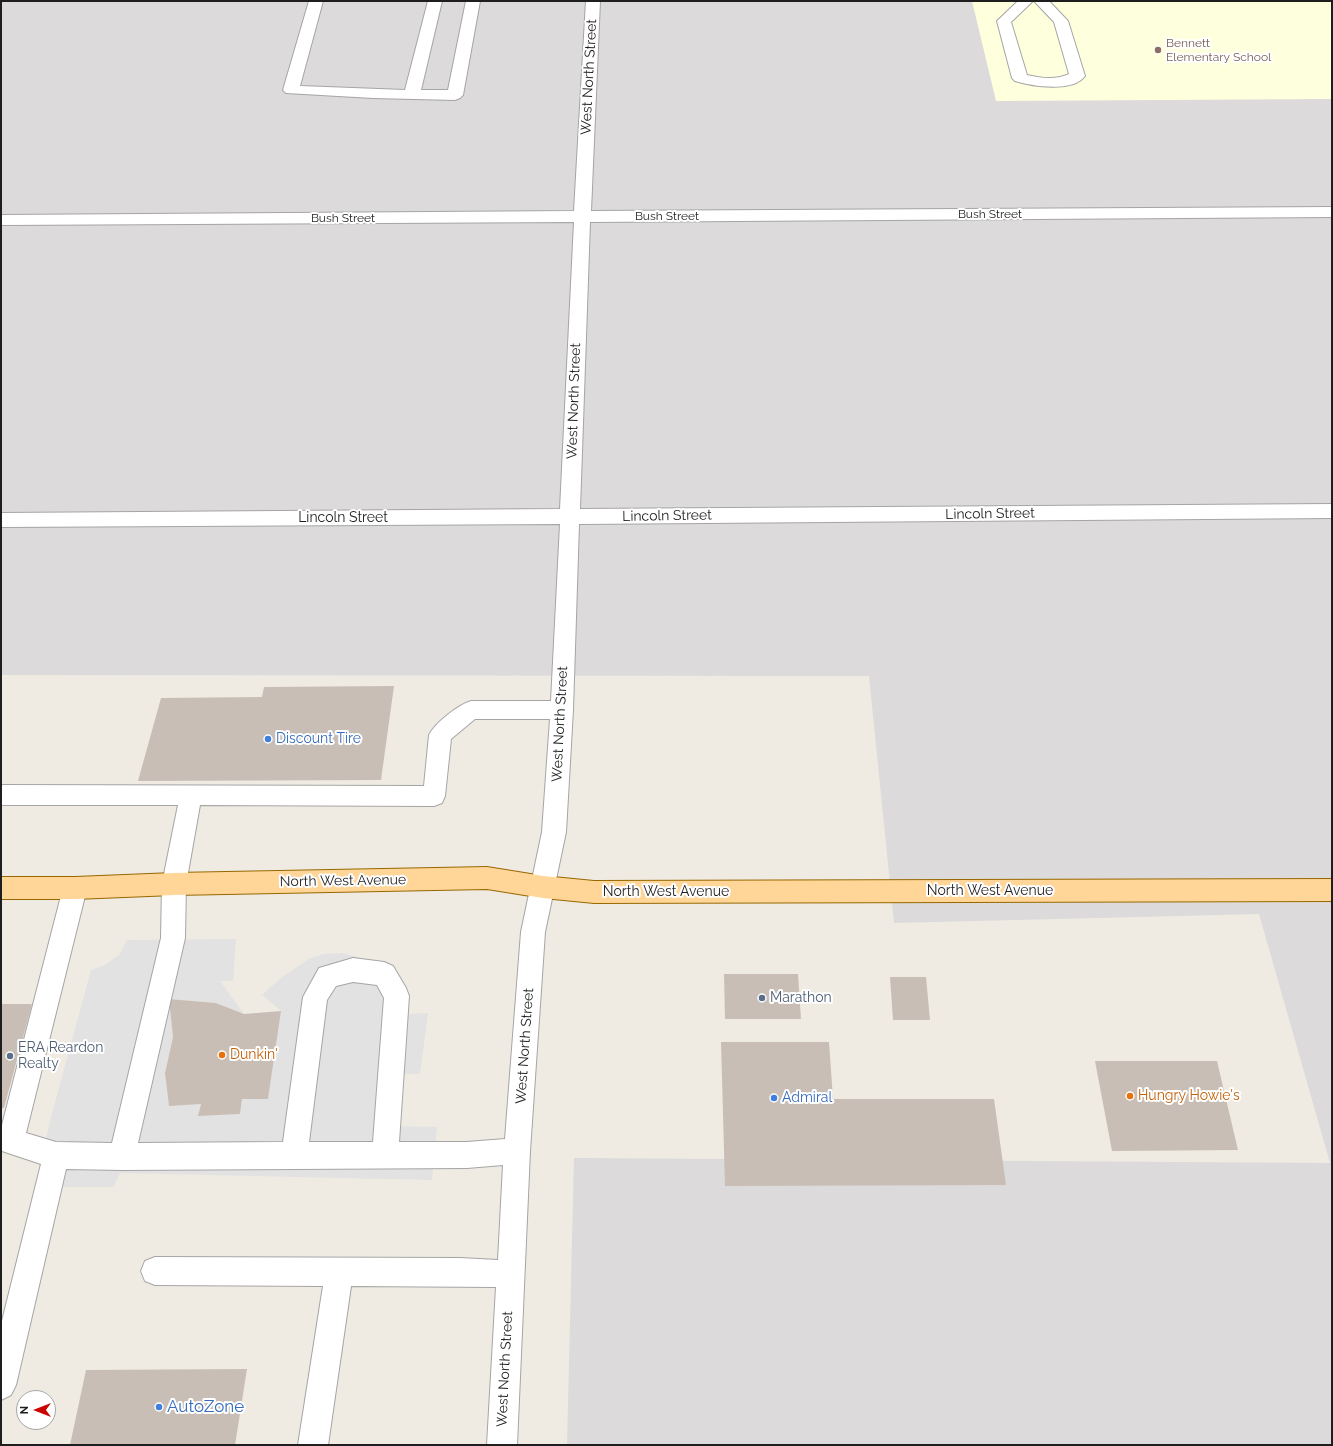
<!DOCTYPE html>
<html>
<head>
<meta charset="utf-8">
<style>
	body { margin:0 }
	#map { position:relative; width:1333px; height:1446px; overflow:hidden; background:#efebe3; font-family:Raleway,sans-serif }
	canvas { display:block }
	.frame { position:absolute; inset:0; border:2px solid #1e1e1e; pointer-events:none }
	.north { position:absolute; left:16px; top:1390px; width:40px; height:40px; box-sizing:border-box; background:#fff; border:1px solid #a5a5a5; border-radius:50%; rotate:270deg; font-size:11px; font-weight:700; line-height:16px; text-align:center; color:#1e1e1e }
	.north::after { content:''; display:block; margin:auto; width:14px; height:18px; background:#cb0400; clip-path:polygon(50% 0,100% 100%,50% 72%,0 100%) }
</style>
</head>
<body>
<div id="map">
<canvas width="1333" height="1446"></canvas>
<div class="frame"></div>
<div class="north">N</div>
</div>
<script>
const ctx = document.querySelector('canvas').getContext('2d');
ctx.lineJoin = 'round';
function fill(path, color) {
  ctx.fillStyle = color;
  ctx.fill(path, 'evenodd');
}
function stroke(path, color, width, dash) {
  ctx.strokeStyle = color;
  ctx.lineWidth = width;
  ctx.lineCap = dash ? 'butt' : 'round';
  ctx.setLineDash(dash || []);
  ctx.stroke(path);
}
function write(font, color, halo, rows, align = 'center') {
  ctx.font = font + ' Raleway,sans-serif';
  ctx.lineWidth = 4;
  ctx.setLineDash([]);
  ctx.textBaseline = 'middle';
  ctx.strokeStyle = halo;
  ctx.fillStyle = color;
  for (const [text, x, y, turn = 0] of rows) {
    ctx.save();
    ctx.translate(x, y);
    ctx.rotate((+turn || 0) * Math.PI / 180);
    ctx.textAlign = isNaN(turn) ? turn : align;
    if (halo) ctx.strokeText(text, 0, 0);
    ctx.fillText(text, 0, 0);
    ctx.restore();
  }
}
fill(new Path2D(`
	M 1,1 L 1332,1 L 1332,1445 L 567,1445 L 574,1158 L 1330,1163 L 1259,914 L 894,923 L 869,676 L 1,675 Z`), '#dcdada');
fill(new Path2D(`
	M 972,1 L 1332,1 L 1332,99 L 996,101 Z`), '#feffdc');
fill(new Path2D(`
	M 236,939 L 233,981 L 220,981 L 244,1014 L 216,1003 L 170,999 L 173,1037 L 165,1073 L 169,1106 L 201,1104 L 199,1116 L 240,1114 L 242,1099 L 268,1099 L 281,1011 L 262,995 L 282,977 L 309,959 L 323,954 L 341,953 L 358,957 L 372,966 L 395,1015 L 428,1013 L 420,1074 L 386,1074 L 380,1126 L 437,1127 L 432,1180 L 120,1173 L 113,1187 L 35,1187 L 50,1121 L 91,970 L 105,965 L 120,954 L 127,940 Z`), '#e2e2e2');
fill(new Path2D(`
	M 394,686 L 381,780 L 138,781 L 161,698 L 262,697 L 264,687 Z
	M 724,974 L 798,974 L 801,1019 L 725,1019 Z
	M 890,977 L 926,977 L 930,1020 L 893,1020 Z
	M 169,999 L 216,1003 L 244,1014 L 281,1011 L 268,1099 L 242,1099 L 240,1114 L 198,1116 L 201,1104 L 169,1106 L 165,1073 L 173,1037 Z
	M 1,1004 L 32,1004 L 4,1108 L 1,1108 Z
	M 721,1042 L 829,1042 L 833,1099 L 994,1099 L 1006,1185 L 725,1186 Z
	M 1095,1061 L 1217,1061 L 1238,1150 L 1112,1151 Z
	M 247,1369 L 235,1445 L 70,1445 L 86,1370 Z`), '#c8beb6');
const minor = new Path2D(`
	M 309,1 L 323,1 L 300,86 L 405,90 L 428,1 L 442,1 L 421,90 L 448,90 L 466,1 L 480,1 L 463,95 L 460,98 L 455,100 L 373,98 L 286,93 L 283,90 Z
	M 586,1 L 600,1 L 591,211 L 1332,207 L 1332,217 L 590,222 L 580,509 L 1332,504 L 1332,518 L 579,524 L 573,710 L 566,832 L 545,932 L 530,1151 L 517,1445 L 487,1445 L 496,1287 L 351,1286 L 328,1445 L 298,1445 L 323,1286 L 155,1285 L 145,1281 L 141,1271 L 145,1261 L 155,1257 L 460,1258 L 498,1260 L 503,1165 L 467,1168 L 122,1170 L 66,1169 L 16,1385 L 11,1395 L 1,1400 L 1,1325 L 41,1164 L 2,1151 L 1,1129 L 63,888 L 67,880 L 75,877 L 83,880 L 87,888 L 26,1133 L 56,1142 L 112,1143 L 161,938 L 162,884 L 178,805 L 1,805 L 1,785 L 424,786 L 429,735 C 435,723 458,705 471,701 L 551,701 L 560,524 L 1,527 L 1,513 L 560,509 L 574,222 L 1,225 L 1,215 L 574,211 ZM 475,719 L 550,719 L 542,832 L 521,932 L 505,1139 L 467,1142 L 399,1142 L 409,996 L 406,988 L 393,966 L 384,962 L 353,958 L 319,968 L 303,997 L 283,1142 L 138,1143 L 185,938 L 186,884 L 200,805 L 434,806 L 442,803 L 445,796 L 451,739 ZM 353,982 L 377,985 L 384,998 L 373,1142 L 309,1142 L 327,1000 L 336,986 Z
	M 1018,1 L 1033,1 L 1011,22 L 1027,75 C 1039,78 1057,80 1069,74 L 1054,22 L 1034,1 L 1049,1 L 1068,21 L 1085,76 C 1073,93 1031,86 1015,81 L 1012,78 L 997,21 Z`);
const major = new Path2D(`
	M 487,867 L 543,876 L 594,881 L 1332,879 L 1332,901 L 594,903 L 543,898 L 487,889 L 174,895 L 75,899 L 1,899 L 1,877 L 75,877 L 174,873 Z`);
stroke(minor, '#a5a5a5', 2);
stroke(major, '#976800', 2);
fill(minor, '#fff');
fill(major, '#ffd598');
for (const [x, y, r, color] of [
	[1158,50,4,"#8d6e63"],
	[268,739,4,"#3f7fe0"],
	[762,998,4,"#5c6f8a"],
	[222,1055,4,"#e8710a"],
	[10,1056,4,"#5c6f8a"],
	[1130,1096,4,"#e8710a"],
	[774,1098,4,"#3f7fe0"],
	[159,1407,4,"#3f7fe0"]
]) {
  const dot = new Path2D();
  dot.arc(x, y, r, 0, 2 * Math.PI);
  ctx.fillStyle = color;
  ctx.fill(dot);
  stroke(dot, '#fff', 1.5);
}
write('12px', '#785e54', '#fff', [
	["Bennett",1166,43],
	["Elementary School",1166,57]
], 'left');
write('12px', '#1e1e1e', '#fff', [
	["Bush Street",990,214],
	["Bush Street",667,216],
	["Bush Street",343,218]
]);
write('14px', '#1e1e1e', '#fff', [
	["West North Street",589,77,-87],
	["West North Street",574,401,-88],
	["Lincoln Street",990,514,-1],
	["Lincoln Street",667,516,-1],
	["Lincoln Street",343,518],
	["West North Street",560,724,-87],
	["North West Avenue",343,881,-1],
	["North West Avenue",990,891],
	["North West Avenue",666,892],
	["West North Street",525,1046,-86],
	["West North Street",505,1369,-87]
]);
write('14px', '#366cbe', '#fff', [
	["Discount Tire",276,739],
	["Admiral",782,1098]
], 'left');
write('14px', '#4e5e75', '#fff', [
	["Marathon",770,998],
	["ERA Reardon",18,1048],
	["Realty",18,1064]
], 'left');
write('14px', '#c56008', '#fff', [
	["Dunkin'",230,1055],
	["Hungry Howie's",1138,1096]
], 'left');
write('17px', '#366cbe', '#fff', [
	["AutoZone",167,1407]
], 'left');
</script>
</body>
</html>
